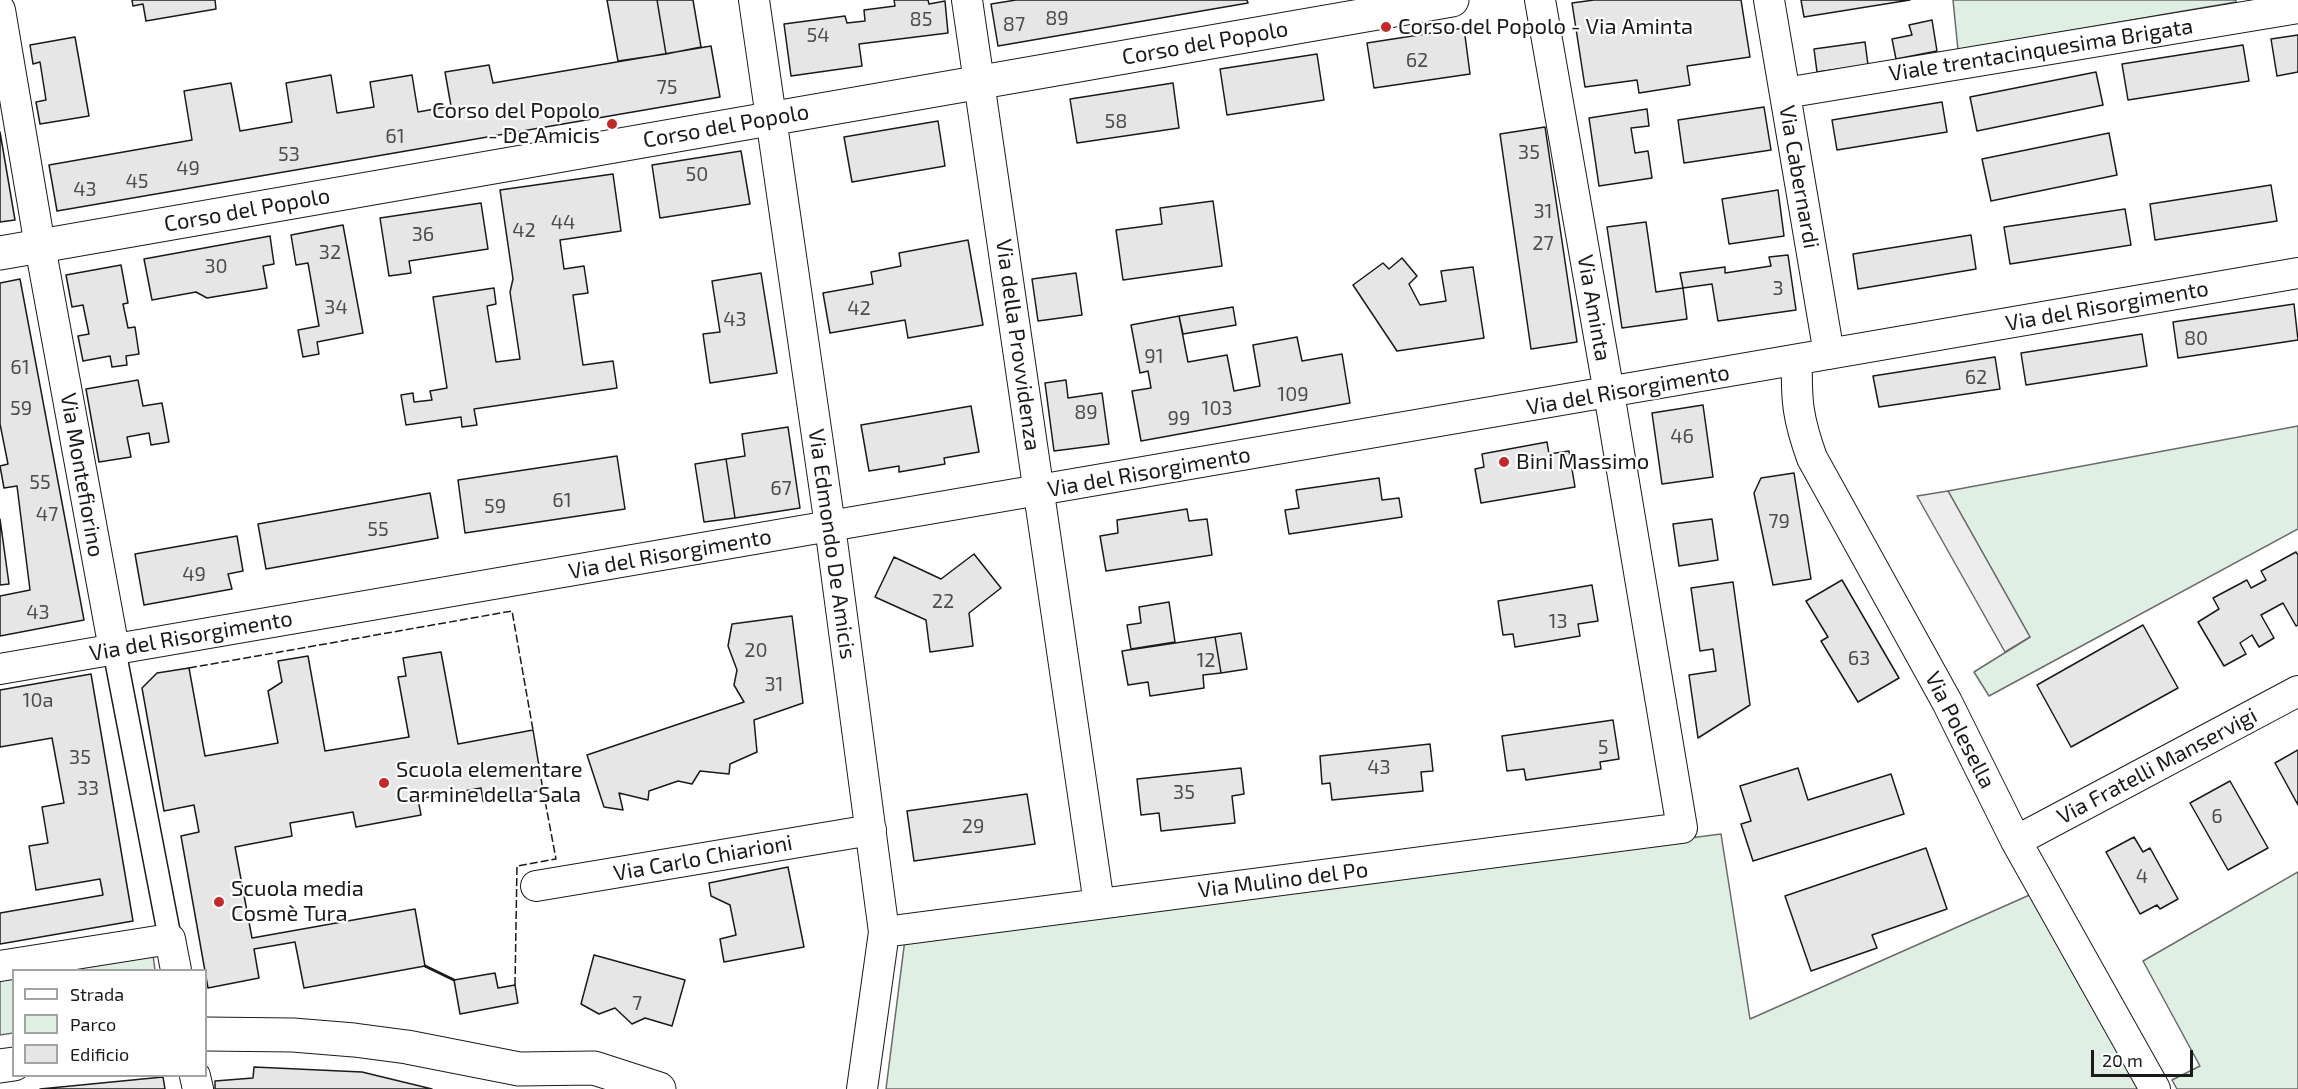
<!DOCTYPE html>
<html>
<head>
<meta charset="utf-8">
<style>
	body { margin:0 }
	#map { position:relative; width:2298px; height:1089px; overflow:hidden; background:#fff; font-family:"Exo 2",sans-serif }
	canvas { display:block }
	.legend { position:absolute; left:12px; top:969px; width:195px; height:108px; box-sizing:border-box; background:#fff; border:2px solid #a3a3a3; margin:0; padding:8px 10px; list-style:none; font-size:18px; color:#1a1a1a }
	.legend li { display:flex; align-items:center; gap:12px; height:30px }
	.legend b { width:30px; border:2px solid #a3a3a3 }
	.scale { position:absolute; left:2091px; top:1050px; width:102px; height:27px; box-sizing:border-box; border:3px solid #1a1a1a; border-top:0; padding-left:8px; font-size:18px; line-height:21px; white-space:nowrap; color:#1a1a1a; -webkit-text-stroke:4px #fff; paint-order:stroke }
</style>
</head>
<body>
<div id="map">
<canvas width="2298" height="1089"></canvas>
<ul class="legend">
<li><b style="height:8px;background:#fff"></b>Strada</li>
<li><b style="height:16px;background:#e0efe3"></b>Parco</li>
<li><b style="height:16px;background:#e6e6e6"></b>Edificio</li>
</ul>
<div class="scale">20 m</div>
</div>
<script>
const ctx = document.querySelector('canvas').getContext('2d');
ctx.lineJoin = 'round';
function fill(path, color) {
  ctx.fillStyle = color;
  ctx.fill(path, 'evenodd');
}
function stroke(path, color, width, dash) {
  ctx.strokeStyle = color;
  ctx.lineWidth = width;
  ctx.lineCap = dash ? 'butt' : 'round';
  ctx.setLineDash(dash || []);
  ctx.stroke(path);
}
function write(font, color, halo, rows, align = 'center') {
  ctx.font = font + ' "Exo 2",sans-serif';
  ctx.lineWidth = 4.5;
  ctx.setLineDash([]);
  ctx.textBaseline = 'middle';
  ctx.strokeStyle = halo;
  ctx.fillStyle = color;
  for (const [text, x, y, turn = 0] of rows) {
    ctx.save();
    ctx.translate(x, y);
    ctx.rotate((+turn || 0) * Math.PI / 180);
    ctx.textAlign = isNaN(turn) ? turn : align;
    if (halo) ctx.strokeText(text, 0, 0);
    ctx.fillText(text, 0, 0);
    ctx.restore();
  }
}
const green = new Path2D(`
	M 1953,0 L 2236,0 L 2236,2 L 1958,50 Z
	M 2298,426 L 2298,529 L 1989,696 L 1974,672 L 2030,637 L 1948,491 Z
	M 1721,834 L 1750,1019 L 2034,893 L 2146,1089 L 886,1089 L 905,939 Z
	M 2298,872 L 2298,1089 L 2177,1089 L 2172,1080 L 2200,1066 L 2143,961 Z
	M 153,955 L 155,970 L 56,970 Z
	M 13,977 L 13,1033 L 0,1035 L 0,980 Z`);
fill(green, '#e0efe3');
stroke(green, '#6a6a6a', 1.5);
const parking = new Path2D(`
	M 1948,491 L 2030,637 L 2005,652 L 1917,496 Z`);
fill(parking, '#ededed');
stroke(parking, '#6a6a6a', 1.5);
const building = new Path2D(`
	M 132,0 L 215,0 L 216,9 L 146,21 L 143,4 L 133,6 Z
	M 607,0 L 657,0 L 666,54 L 618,61 Z
	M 657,0 L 693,0 L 701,47 L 666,54 Z
	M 894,0 L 928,0 L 929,4 L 945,1 L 948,33 L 859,44 L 862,66 L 791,76 L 784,24 L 845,16 L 847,23 L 865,21 L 864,10 L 895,6 Z
	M 1016,0 L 1247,0 L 1248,3 L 998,46 L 991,4 Z
	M 1594,0 L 1741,0 L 1750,57 L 1687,66 L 1690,85 L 1639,93 L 1637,80 L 1585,87 L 1572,3 Z
	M 1801,0 L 1910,0 L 1804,17 Z
	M 1932,20 L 1937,51 L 1896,59 L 1892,39 L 1912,35 L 1909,25 Z
	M 1464,28 L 1470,74 L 1374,88 L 1367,43 Z
	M 2298,35 L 2298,72 L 2277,76 L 2271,39 Z
	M 75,37 L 89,116 L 40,124 L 36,102 L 46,100 L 40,62 L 33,64 L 30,45 Z
	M 1865,42 L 1868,65 L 1817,72 L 1814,49 Z
	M 2243,45 L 2249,81 L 2128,100 L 2122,64 Z
	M 711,46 L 720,97 L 57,211 L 49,165 L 192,140 L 184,91 L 231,83 L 240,131 L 292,122 L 286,83 L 331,75 L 337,113 L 374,107 L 370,82 L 412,75 L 418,112 L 451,106 L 445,72 L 489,65 L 493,83 Z
	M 1317,54 L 1324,100 L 1227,115 L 1220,69 Z
	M 2096,72 L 2103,105 L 1977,131 L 1970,97 Z
	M 1173,83 L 1179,128 L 1077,143 L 1070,99 Z
	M 1942,102 L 1947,132 L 1837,150 L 1832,120 Z
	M 1764,107 L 1771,150 L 1684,163 L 1678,120 Z
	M 1647,109 L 1649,126 L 1631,128 L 1635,153 L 1648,151 L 1652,178 L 1599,186 L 1589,118 Z
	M 938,121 L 945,166 L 852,182 L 844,137 Z
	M 1545,127 L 1577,342 L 1531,349 L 1500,134 Z
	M 0,132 L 15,220 L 0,222 Z
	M 2109,133 L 2117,175 L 1991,201 L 1982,159 Z
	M 741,151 L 750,204 L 660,218 L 652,165 Z
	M 613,174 L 621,231 L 560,240 L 564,269 L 584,266 L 588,293 L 573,295 L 583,365 L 613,361 L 617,388 L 474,409 L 477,425 L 462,427 L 461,417 L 406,425 L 401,395 L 413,393 L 414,402 L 432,400 L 430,391 L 447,388 L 433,297 L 494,288 L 496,304 L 487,306 L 496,362 L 520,359 L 510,292 L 513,279 L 500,190 Z
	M 2271,185 L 2277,221 L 2155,240 L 2150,204 Z
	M 1778,190 L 1784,236 L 1729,244 L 1722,199 Z
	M 1213,201 L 1222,266 L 1123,280 L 1116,230 L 1162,224 L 1160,208 Z
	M 481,203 L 488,249 L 409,261 L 411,273 L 389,276 L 380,218 Z
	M 2125,209 L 2131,245 L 2010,264 L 2004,227 Z
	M 1646,222 L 1656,292 L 1683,288 L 1687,319 L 1622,328 L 1607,227 Z
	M 343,225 L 363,333 L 317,342 L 319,354 L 303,357 L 298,330 L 319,326 L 308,263 L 296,265 L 291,235 Z
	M 1971,235 L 1976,269 L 1858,289 L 1853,254 Z
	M 270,236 L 274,264 L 263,266 L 267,288 L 207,298 L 196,292 L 152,300 L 144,259 Z
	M 968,240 L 983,325 L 908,338 L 905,320 L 830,333 L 823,293 L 873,284 L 871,272 L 901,266 L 899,253 Z
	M 1788,255 L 1796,310 L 1718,321 L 1712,284 L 1683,288 L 1680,273 L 1725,267 L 1725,273 L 1771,266 L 1769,257 Z
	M 1402,258 L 1417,276 L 1409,284 L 1420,305 L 1446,301 L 1441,271 L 1473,267 L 1484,338 L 1397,351 L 1353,285 L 1383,263 L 1389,269 Z
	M 121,265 L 128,303 L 123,304 L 128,328 L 135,327 L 139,354 L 126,356 L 127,365 L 112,367 L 110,356 L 83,361 L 78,336 L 89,334 L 83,305 L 72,307 L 66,275 Z
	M 761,273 L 777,373 L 710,383 L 703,334 L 720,332 L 712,281 Z
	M 1076,273 L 1082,315 L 1038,321 L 1032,279 Z
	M 20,279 L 84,620 L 0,636 L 0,596 L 30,590 L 17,486 L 4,488 L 0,466 L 8,464 L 0,424 L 0,283 Z
	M 2294,304 L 2298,340 L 2178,358 L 2173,322 Z
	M 1233,307 L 1236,325 L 1183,334 L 1179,316 Z
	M 1179,316 L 1188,362 L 1227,355 L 1234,391 L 1260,386 L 1253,345 L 1297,337 L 1302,361 L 1342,354 L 1350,403 L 1141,441 L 1132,391 L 1151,388 L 1148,371 L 1140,373 L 1131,325 Z
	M 2142,334 L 2147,366 L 2026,385 L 2021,353 Z
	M 1995,357 L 2000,389 L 1879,407 L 1873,376 Z
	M 138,380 L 143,406 L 162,403 L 169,442 L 151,445 L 149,433 L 127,437 L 131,457 L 99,462 L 86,389 Z
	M 1066,380 L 1068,398 L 1102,393 L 1109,444 L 1054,451 L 1045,383 Z
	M 1703,405 L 1713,477 L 1662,484 L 1652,413 Z
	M 971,406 L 979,452 L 944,458 L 945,464 L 899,472 L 899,466 L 869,471 L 861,425 Z
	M 788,427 L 800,508 L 735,518 L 726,459 L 745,456 L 742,434 Z
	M 1547,442 L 1549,454 L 1569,451 L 1575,487 L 1481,503 L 1475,469 L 1484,467 L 1482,454 Z
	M 617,456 L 625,509 L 465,533 L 458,480 Z
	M 726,459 L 735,518 L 704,522 L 695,464 Z
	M 1794,473 L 1811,579 L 1773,585 L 1754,493 L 1761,478 Z
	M 1379,478 L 1382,500 L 1399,498 L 1402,517 L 1289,534 L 1285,510 L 1299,508 L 1296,490 Z
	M 430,493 L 438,538 L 266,569 L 258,524 Z
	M 1187,509 L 1189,521 L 1207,519 L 1212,555 L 1106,571 L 1100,536 L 1118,533 L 1117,520 Z
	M 0,519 L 9,584 L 0,585 Z
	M 1712,519 L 1718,560 L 1679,566 L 1673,524 Z
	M 237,536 L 243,571 L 228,574 L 232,589 L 144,605 L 135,554 Z
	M 2296,552 L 2298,555 L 2298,625 L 2296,626 L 2283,603 L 2261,615 L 2274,638 L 2259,647 L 2252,635 L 2240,643 L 2246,654 L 2224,666 L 2198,622 L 2219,609 L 2213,598 L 2247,580 L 2251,588 L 2266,580 L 2261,571 Z
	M 974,554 L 1001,588 L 969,613 L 973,646 L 930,652 L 926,620 L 875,597 L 894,557 L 941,579 Z
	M 1842,580 L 1899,678 L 1858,702 L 1821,641 L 1828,637 L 1806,601 Z
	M 1733,582 L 1750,705 L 1698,738 L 1689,675 L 1716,671 L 1713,649 L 1700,651 L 1691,588 Z
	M 1592,585 L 1598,621 L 1578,624 L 1580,636 L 1515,647 L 1513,634 L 1503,635 L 1498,601 Z
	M 1169,602 L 1175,642 L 1131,649 L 1127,625 L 1141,623 L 1139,607 Z
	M 792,616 L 803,703 L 754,720 L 757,752 L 730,764 L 729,774 L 700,771 L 692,784 L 678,781 L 649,791 L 648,800 L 619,793 L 623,810 L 604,807 L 587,755 L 744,702 L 734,685 L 737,670 L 728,646 L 732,624 Z
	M 2143,625 L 2178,688 L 2071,747 L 2037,685 Z
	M 1241,633 L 1247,669 L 1221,673 L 1215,637 Z
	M 1215,637 L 1221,673 L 1203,675 L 1204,688 L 1150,696 L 1148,682 L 1128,685 L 1122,651 Z
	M 441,652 L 458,744 L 533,730 L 543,790 L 483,801 L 481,788 L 418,799 L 421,815 L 356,827 L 353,812 L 290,823 L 292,836 L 235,847 L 252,938 L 415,909 L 425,966 L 304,988 L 295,942 L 254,949 L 259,978 L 208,988 L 181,836 L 199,832 L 194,805 L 164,811 L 142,688 L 157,673 L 189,668 L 205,756 L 278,743 L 268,691 L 282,682 L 278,661 L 308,656 L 325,751 L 409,737 L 398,677 L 406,676 L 403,658 Z
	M 91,674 L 133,921 L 0,944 L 0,913 L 103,895 L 100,879 L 36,890 L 29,846 L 48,843 L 42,807 L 64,803 L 52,738 L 0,747 L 0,690 Z
	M 1613,720 L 1619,759 L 1600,762 L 1601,769 L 1526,780 L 1524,769 L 1507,771 L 1502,736 Z
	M 1430,744 L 1433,771 L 1421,772 L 1423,791 L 1332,800 L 1330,783 L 1322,784 L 1320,756 Z
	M 2298,750 L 2298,805 L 2275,763 Z
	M 1241,768 L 1244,794 L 1232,796 L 1235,823 L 1161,831 L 1159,813 L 1141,815 L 1137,779 Z
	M 1798,768 L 1808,800 L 1891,774 L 1904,814 L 1753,861 L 1741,824 L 1751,821 L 1740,786 Z
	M 2230,781 L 2268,848 L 2228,870 L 2190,803 Z
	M 1027,794 L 1035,844 L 914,861 L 907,811 Z
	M 2134,837 L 2143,852 L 2150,848 L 2178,899 L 2160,909 L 2157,905 L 2140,914 L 2106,852 Z
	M 1926,848 L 1947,909 L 1872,935 L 1877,948 L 1811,971 L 1785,896 Z
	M 788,867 L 804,947 L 724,962 L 720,939 L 736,935 L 730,905 L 711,896 L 709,883 Z
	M 594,955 L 685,980 L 672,1026 L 645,1018 L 632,1024 L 615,1008 L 599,1014 L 581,1004 Z
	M 495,973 L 498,988 L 515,985 L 518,1003 L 460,1014 L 454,980 Z
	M 254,1067 L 362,1072 L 432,1089 L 215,1089 L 215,1081 L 253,1078 Z
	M 163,1077 L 165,1089 L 40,1089 Z`);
fill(building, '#e6e6e6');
stroke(building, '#1a1a1a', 1.5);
const pedestrian = new Path2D(`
	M 114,649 L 170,939`);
const minor = new Path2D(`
	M 754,0 L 830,526 L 884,932 L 862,1089
	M 967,0 L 1099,904
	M 1769,0 L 1829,354
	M 0,10 L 40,246 L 114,649
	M 1785,93 L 2298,8
	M 1797,361 C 1796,401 1798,419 1812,458 L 1947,702 L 2016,841 L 2155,1089
	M 0,669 L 2298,273
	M 2016,841 L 2298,691
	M 536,886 L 871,830
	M 884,932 L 1682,828 L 1609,393 L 1540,0
	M 0,966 L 170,939 L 176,970
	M 195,1076 L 198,1089`);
const tertiary = new Path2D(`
	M 0,253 L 1452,0
	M 206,1034 L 293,1035 L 354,1040 L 407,1047 L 519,1069 L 594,1068 L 659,1089
	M 0,1066 L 14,1064`);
stroke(pedestrian, '#1a1a1a', 25);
stroke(minor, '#1a1a1a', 32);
stroke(tertiary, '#1a1a1a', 35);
stroke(pedestrian, '#fff', 22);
stroke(minor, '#fff', 30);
stroke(tertiary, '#fff', 33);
stroke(new Path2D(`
	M 189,668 L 512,611 L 533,730
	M 515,985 L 517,866 L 556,859 L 543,790`), '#1a1a1a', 1.5, [8, 3]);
stroke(new Path2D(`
	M 425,966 L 454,980`), '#1a1a1a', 3);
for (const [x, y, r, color] of [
	[1386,27,6,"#c62828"],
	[612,124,6,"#c62828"],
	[1504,462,6,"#c62828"],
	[384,783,6,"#c62828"],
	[219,902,6,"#c62828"]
]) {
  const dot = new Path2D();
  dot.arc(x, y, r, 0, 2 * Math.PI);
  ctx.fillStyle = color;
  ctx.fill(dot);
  stroke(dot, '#fff', 2);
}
write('20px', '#4d4d4d', null, [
	["89",1057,18],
	["85",921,19],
	["87",1014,24],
	["54",818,35],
	["62",1417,60],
	["75",667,87],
	["58",1116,121],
	["61",395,136],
	["35",1529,152],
	["53",289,154],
	["49",188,168],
	["50",697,174],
	["45",137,181],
	["43",85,189],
	["31",1543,211],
	["44",563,222],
	["42",524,230],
	["36",423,234],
	["27",1543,243],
	["32",330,252],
	["30",216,266],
	["3",1778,288],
	["34",336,307],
	["42",859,308],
	["43",735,319],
	["80",2196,338],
	["91",1154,356],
	["61",20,367],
	["62",1976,377],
	["109",1293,394],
	["59",21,408],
	["103",1217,408],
	["89",1086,412],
	["99",1179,418],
	["46",1682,436],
	["55",40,482],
	["67",781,488],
	["61",562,500],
	["59",495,506],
	["47",47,514],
	["79",1779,521],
	["55",378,529],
	["49",194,574],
	["22",943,601],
	["43",38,612],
	["13",1558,621],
	["20",756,650],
	["63",1859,658],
	["12",1206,660],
	["31",774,684],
	["10a",38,700],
	["5",1603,747],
	["35",80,757],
	["43",1379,767],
	["33",88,788],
	["35",1184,792],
	["6",2217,816],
	["29",973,826],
	["4",2142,876],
	["7",637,1003]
]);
write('22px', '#1a1a1a', '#fff', [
	["Corso del Popolo - Via Aminta",1398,27],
	["Corso del Popolo",600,111,"right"],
	["- De Amicis",600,136,"right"],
	["Bini Massimo",1516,462],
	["Scuola elementare",396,770],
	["Carmine della Sala",396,795],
	["Scuola media",231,889],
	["Cosmè Tura",231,914]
], 'left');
write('22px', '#1a1a1a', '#fff', [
	["Corso del Popolo",1205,43,-10],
	["Viale trentacinquesima Brigata",2041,50,-9],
	["Corso del Popolo",726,126,-10],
	["Via Cabernardi",1799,177,80],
	["Corso del Popolo",247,210,-10],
	["Via del Risorgimento",2107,306,-10],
	["Via Aminta",1594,308,80],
	["Via della Provvidenza",1018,345,82],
	["Via del Risorgimento",1628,390,-10],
	["Via del Risorgimento",1149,472,-10],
	["Via Montefiorino",82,475,80],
	["Via Edmondo De Amicis",832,544,82],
	["Via del Risorgimento",670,554,-10],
	["Via del Risorgimento",191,636,-10],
	["Via Polesella",1960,730,63],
	["Via Fratelli Manservigi",2157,766,-28],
	["Via Carlo Chiarioni",703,858,-10],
	["Via Mulino del Po",1283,880,-7]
]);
</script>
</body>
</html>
